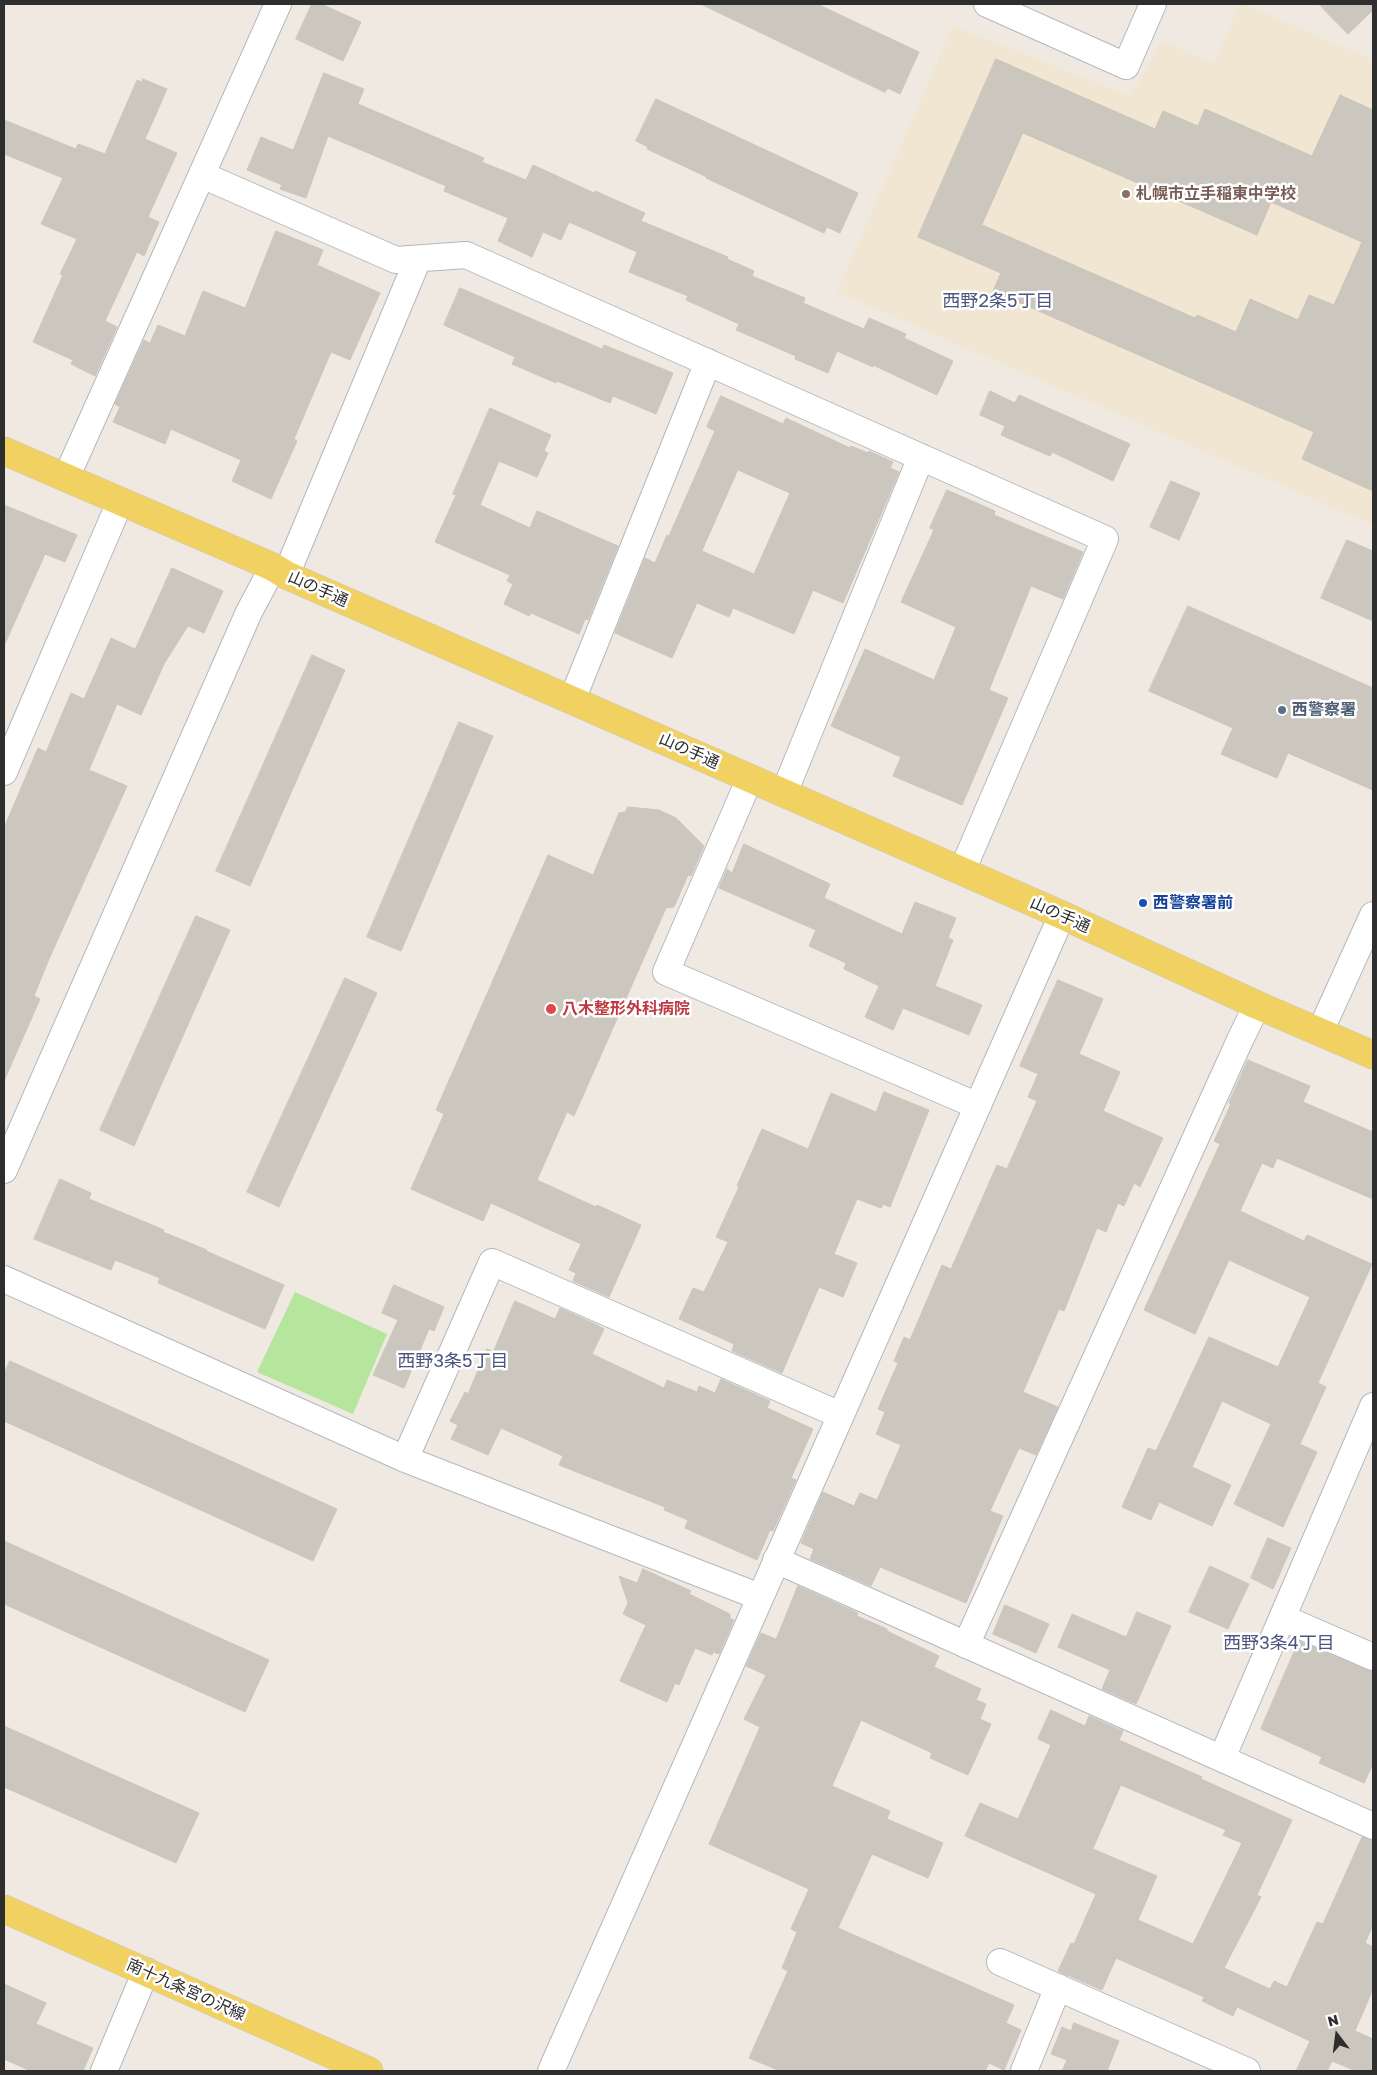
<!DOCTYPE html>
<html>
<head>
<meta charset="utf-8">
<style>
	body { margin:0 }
	#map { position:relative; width:1377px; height:2075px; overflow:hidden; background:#efe9e1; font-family:"Golos Text",sans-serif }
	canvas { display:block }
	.frame { position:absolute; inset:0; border:5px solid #2e2e2e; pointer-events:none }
	.north { position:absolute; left:1312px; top:2010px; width:50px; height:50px; -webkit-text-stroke:4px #fff; paint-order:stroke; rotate:345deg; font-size:14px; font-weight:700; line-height:20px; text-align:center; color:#2e2e2e }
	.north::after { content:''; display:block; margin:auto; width:18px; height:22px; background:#2e2e2e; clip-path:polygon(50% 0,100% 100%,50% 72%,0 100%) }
</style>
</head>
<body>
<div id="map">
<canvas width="1377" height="2075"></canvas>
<div class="frame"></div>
<div class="north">N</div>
</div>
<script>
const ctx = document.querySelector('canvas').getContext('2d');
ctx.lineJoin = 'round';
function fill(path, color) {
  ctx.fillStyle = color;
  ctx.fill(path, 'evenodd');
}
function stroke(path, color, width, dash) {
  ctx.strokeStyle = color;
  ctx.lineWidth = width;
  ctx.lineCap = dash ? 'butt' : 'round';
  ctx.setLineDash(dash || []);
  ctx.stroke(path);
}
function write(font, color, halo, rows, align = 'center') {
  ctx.font = font + ' "Golos Text","Noto Sans JP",sans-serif';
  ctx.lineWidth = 5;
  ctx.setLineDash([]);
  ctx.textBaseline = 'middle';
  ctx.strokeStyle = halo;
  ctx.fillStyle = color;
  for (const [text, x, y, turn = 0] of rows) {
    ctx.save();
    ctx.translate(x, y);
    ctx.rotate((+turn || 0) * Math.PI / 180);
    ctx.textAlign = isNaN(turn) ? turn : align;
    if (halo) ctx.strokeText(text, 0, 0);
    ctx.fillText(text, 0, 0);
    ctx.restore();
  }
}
fill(new Path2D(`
	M 1240,4 L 1244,4 L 1373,60 L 1373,525 L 837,292 L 953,26 L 1131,96 L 1162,40 L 1214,64 Z`), '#f0e6d1');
fill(new Path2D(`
	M 295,1292 L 387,1334 L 353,1414 L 257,1372 Z`), '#b6e59e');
const building = new Path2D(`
	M 312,4 L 321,4 L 361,22 L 343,61 L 296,39 Z
	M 701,4 L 817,4 L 919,52 L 900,94 L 888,88 L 885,92 Z
	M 1319,4 L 1373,4 L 1373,10 L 1348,34 Z
	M 996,59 L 1155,129 L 1163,111 L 1198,126 L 1205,109 L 1312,156 L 1340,95 L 1373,110 L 1373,491 L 1302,459 L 1314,432 L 993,291 L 1001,273 L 918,237 ZM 1023,133 L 1257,235 L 1271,202 L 1362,242 L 1334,305 L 1309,295 L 1298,320 L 1250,299 L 1236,332 L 1197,315 L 1195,318 L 982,225 Z
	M 324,73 L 364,89 L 358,104 L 484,158 L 482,162 L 526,180 L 533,165 L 594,193 L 595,191 L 645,213 L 641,221 L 728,257 L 727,259 L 754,271 L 752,276 L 805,298 L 803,303 L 864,329 L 869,318 L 906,334 L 904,338 L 953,361 L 937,395 L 873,365 L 873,367 L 837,351 L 828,373 L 795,359 L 796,356 L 736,330 L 739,324 L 686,300 L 688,296 L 629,272 L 637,252 L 569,222 L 561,240 L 543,232 L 532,257 L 498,241 L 508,218 L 444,191 L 446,186 L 328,136 L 306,198 L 280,189 L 282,185 L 247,170 L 261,137 L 293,150 Z
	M 143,79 L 167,89 L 145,139 L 177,153 L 148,217 L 159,222 L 144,256 L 137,252 L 105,321 L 117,327 L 95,376 L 71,364 L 73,360 L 33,342 L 63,275 L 60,274 L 77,239 L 41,224 L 63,178 L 4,154 L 4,120 L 76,149 L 78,144 L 105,154 L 137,80 L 142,82 Z
	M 656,99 L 858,193 L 840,233 L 827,227 L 824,233 L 706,178 L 707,177 L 647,149 L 648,147 L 636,141 Z
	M 276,231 L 323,250 L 317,265 L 380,293 L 350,360 L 331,352 L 294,439 L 297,441 L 271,499 L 232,481 L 241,460 L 171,429 L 165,444 L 113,422 L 120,407 L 115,404 L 144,340 L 150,343 L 158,325 L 185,336 L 203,291 L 245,308 Z
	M 460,288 L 602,349 L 604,345 L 673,373 L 656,414 L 613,396 L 610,403 L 557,381 L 556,383 L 512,364 L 515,357 L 444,325 Z
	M 990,391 L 1015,403 L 1019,395 L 1130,444 L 1113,481 L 1052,452 L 1050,456 L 1001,435 L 1005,426 L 980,415 Z
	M 721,396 L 783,424 L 786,418 L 850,448 L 851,446 L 868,453 L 869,451 L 893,462 L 890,468 L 899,472 L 843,603 L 813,590 L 794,634 L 733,608 L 729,617 L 697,603 L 672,658 L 615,633 L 645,558 L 655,563 L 667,535 L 669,536 L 715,431 L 707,427 ZM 738,470 L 790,493 L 754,574 L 702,551 Z
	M 490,408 L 551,435 L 544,451 L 548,453 L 537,477 L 499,461 L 480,505 L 530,528 L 537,511 L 618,546 L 588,620 L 585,619 L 579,634 L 531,613 L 529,616 L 504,604 L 513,584 L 507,581 L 510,575 L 435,542 L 456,495 L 453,494 Z
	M 1171,481 L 1200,493 L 1179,540 L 1150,527 Z
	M 947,490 L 995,511 L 994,515 L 1083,552 L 1063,599 L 1031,586 L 989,690 L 1008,698 L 962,805 L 893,776 L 901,757 L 831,726 L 865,649 L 934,680 L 956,627 L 901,602 L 934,530 L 930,528 Z
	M 4,505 L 77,535 L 65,562 L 45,554 L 4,646 Z
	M 1347,540 L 1373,551 L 1373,621 L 1321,598 Z
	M 172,568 L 223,591 L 204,633 L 188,626 L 164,664 L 141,715 L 117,704 L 89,770 L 127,786 L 49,959 L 34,996 L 40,999 L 4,1081 L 4,828 L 38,748 L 46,752 L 71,693 L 84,699 L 111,638 L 135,649 Z
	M 1188,606 L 1373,688 L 1373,790 L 1288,753 L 1277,778 L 1221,754 L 1233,728 L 1149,691 Z
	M 312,655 L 345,670 L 250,886 L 216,871 Z
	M 459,722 L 493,736 L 401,951 L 367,937 Z
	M 628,807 L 659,810 L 676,818 L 704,846 L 691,876 L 688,875 L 674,907 L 666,908 L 574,1116 L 567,1112 L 537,1180 L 596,1207 L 597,1205 L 641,1225 L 609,1297 L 573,1281 L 576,1273 L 569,1270 L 581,1244 L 491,1203 L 483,1221 L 411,1189 L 444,1114 L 436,1110 L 548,855 L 593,875 L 619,813 L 625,812 Z
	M 744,844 L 830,884 L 824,898 L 902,934 L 915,902 L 956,918 L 948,938 L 953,940 L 935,986 L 982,1005 L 969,1035 L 903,1008 L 893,1030 L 865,1017 L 879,986 L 844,969 L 846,963 L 809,946 L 816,930 L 719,888 L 727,869 L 732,873 Z
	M 196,916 L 230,930 L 134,1146 L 100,1130 Z
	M 345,978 L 377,993 L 279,1207 L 247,1192 Z
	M 1058,980 L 1103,999 L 1079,1054 L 1120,1072 L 1103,1111 L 1163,1138 L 1140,1187 L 1134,1183 L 1124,1206 L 1118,1203 L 1106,1232 L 1097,1228 L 1064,1311 L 1059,1309 L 1023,1392 L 1058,1407 L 1036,1455 L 1019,1448 L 990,1511 L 1003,1516 L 966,1603 L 880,1567 L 871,1586 L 810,1559 L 814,1549 L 801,1543 L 823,1492 L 854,1506 L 860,1493 L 877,1500 L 901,1445 L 876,1434 L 885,1412 L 878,1409 L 898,1363 L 894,1361 L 904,1337 L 910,1340 L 942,1265 L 951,1269 L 997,1165 L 1007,1169 L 1037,1101 L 1028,1097 L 1038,1074 L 1020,1066 Z
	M 1248,1060 L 1310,1086 L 1303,1102 L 1373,1132 L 1373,1199 L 1277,1158 L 1273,1168 L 1262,1163 L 1240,1211 L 1304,1241 L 1307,1235 L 1372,1264 L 1318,1383 L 1326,1387 L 1300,1444 L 1317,1452 L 1283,1527 L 1234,1504 L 1271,1424 L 1222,1401 L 1192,1467 L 1231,1485 L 1212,1526 L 1159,1502 L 1151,1520 L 1122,1507 L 1148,1448 L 1156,1451 L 1209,1337 L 1278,1367 L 1310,1297 L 1229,1260 L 1195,1334 L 1144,1310 L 1220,1144 L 1214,1141 L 1231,1104 L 1229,1103 Z
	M 884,1092 L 929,1110 L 890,1207 L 883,1204 L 881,1208 L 857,1199 L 834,1254 L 857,1263 L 843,1297 L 819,1287 L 782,1373 L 732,1351 L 734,1344 L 679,1319 L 693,1288 L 704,1292 L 728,1242 L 716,1237 L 739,1187 L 737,1186 L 762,1129 L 808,1149 L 831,1093 L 876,1112 Z
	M 60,1179 L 91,1193 L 89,1199 L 133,1217 L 164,1230 L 163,1232 L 207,1250 L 206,1251 L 284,1285 L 265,1329 L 158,1283 L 160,1278 L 115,1260 L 111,1270 L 34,1239 Z
	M 394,1285 L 444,1307 L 434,1331 L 429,1329 L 404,1388 L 373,1375 L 398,1320 L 382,1313 Z
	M 515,1301 L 555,1319 L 560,1308 L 597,1325 L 604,1329 L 592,1354 L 664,1388 L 667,1380 L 697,1392 L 699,1386 L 715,1393 L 721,1379 L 770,1401 L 767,1408 L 813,1429 L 791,1478 L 796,1480 L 773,1531 L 770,1530 L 757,1560 L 685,1528 L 688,1520 L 664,1510 L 665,1507 L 559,1465 L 563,1456 L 501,1428 L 488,1455 L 451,1439 L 458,1425 L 450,1421 L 465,1392 L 468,1394 L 487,1349 L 493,1352 Z
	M 10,1361 L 337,1509 L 313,1561 L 4,1421 L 4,1374 Z
	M 1268,1538 L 1291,1548 L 1273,1589 L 1251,1578 Z
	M 4,1541 L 269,1660 L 245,1712 L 4,1604 Z
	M 1210,1566 L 1249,1584 L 1228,1629 L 1189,1612 Z
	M 643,1569 L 691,1591 L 689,1594 L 730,1614 L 730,1619 L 734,1620 L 719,1654 L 713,1652 L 712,1655 L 695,1648 L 679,1685 L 675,1683 L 667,1702 L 620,1681 L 646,1625 L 623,1614 L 628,1603 L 619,1576 L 637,1583 Z
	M 798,1586 L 858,1613 L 857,1616 L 887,1629 L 887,1631 L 939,1656 L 934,1667 L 981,1689 L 976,1700 L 986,1704 L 980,1719 L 991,1724 L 968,1775 L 930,1758 L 932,1753 L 861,1720 L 832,1786 L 890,1811 L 887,1819 L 943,1843 L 928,1878 L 872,1854 L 838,1928 L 1014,2005 L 1006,2023 L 1021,2030 L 1004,2070 L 989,2063 L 985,2071 L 780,2071 L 749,2058 L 788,1971 L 782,1968 L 797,1932 L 791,1929 L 809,1889 L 709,1844 L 760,1727 L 744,1719 L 766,1675 L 746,1666 L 761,1633 L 776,1639 Z
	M 1005,1605 L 1049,1624 L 1036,1653 L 993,1634 Z
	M 1137,1612 L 1171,1626 L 1136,1704 L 1102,1689 L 1110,1670 L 1058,1647 L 1072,1614 L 1126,1637 Z
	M 1299,1641 L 1373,1672 L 1373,1764 L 1364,1783 L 1319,1763 L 1322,1757 L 1261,1729 Z
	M 1051,1710 L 1085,1726 L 1089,1716 L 1123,1731 L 1119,1740 L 1202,1777 L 1201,1779 L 1292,1820 L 1257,1895 L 1261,1897 L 1224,1968 L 1270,1989 L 1274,1981 L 1287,1987 L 1317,1922 L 1323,1924 L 1362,1837 L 1373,1841 L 1373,1925 L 1365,1943 L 1373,1947 L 1373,1989 L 1355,2031 L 1373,2039 L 1373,2071 L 1356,2071 L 1332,2061 L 1327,2071 L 1296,2071 L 1310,2041 L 1237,2007 L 1233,2016 L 1202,2001 L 1204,1997 L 1116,1958 L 1102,1990 L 1058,1971 L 1071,1943 L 1074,1944 L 1096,1894 L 965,1836 L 980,1803 L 1018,1819 L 1051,1745 L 1038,1739 ZM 1121,1785 L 1226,1830 L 1223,1835 L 1242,1843 L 1193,1944 L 1138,1920 L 1157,1876 L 1093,1849 Z
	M 4,1726 L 199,1813 L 176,1863 L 4,1787 Z
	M 4,1984 L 46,2003 L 36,2024 L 93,2048 L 83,2071 L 31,2071 L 4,2059 Z
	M 1074,2023 L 1119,2041 L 1107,2071 L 1062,2071 L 1067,2060 L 1051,2054 L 1062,2027 L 1071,2031 Z`);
fill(building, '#cbc7bf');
stroke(building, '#cbc5ba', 1);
const minor = new Path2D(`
	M 987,4 L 1126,66 L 1153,4
	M 202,175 L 396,260 L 466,255 L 1105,539 L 962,871
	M 66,478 L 278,4
	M 286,575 L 418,259
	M 572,700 L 708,362
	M 4,772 L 120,502
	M 750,778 L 666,972 L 978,1106
	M 784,793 L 921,457
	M 1320,1032 L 1373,915
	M 4,1170 L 249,612 L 273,567
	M 4,1279 L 405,1459 L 760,1597
	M 405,1459 L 492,1262 L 840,1415
	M 776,1560 L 1373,1826
	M 1283,1618 L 1373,1657
	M 966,1645 L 1240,1040 L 1257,1005
	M 1222,1758 L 1373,1406
	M 1000,1962 L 1247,2071
	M 104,2071 L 146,1971
	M 551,2071 L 1062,915
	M 1024,2071 L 1058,1987`);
const primary = new Path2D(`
	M 4,451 L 273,567 L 286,575 L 1062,915 L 1257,1005 L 1373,1055
	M 4,1909 L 369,2071`);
stroke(minor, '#b4b7c1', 28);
stroke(primary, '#c9c9c9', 29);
stroke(minor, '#fff', 26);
stroke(primary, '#f2d163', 28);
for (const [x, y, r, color] of [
	[1126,194,5,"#8d6e63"],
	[1282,710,5,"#5c6f8a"],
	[1143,903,5,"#1a4fb4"],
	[551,1009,6,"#e0444e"]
]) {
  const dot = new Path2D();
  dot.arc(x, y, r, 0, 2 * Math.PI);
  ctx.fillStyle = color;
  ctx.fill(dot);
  stroke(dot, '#fff', 2);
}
write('bold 16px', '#785e54', '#fff', [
	["札幌市立手稲東中学校",1136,194]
], 'left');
write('16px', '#2e2e2e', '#fff', [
	["山の手通",318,589,24],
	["山の手通",689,751,24],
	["山の手通",1060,915,24],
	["南十九条宮の沢線",186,1990,24]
]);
write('bold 16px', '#4e5e75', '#fff', [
	["西警察署",1292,710]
], 'left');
write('bold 16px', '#164399', '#fff', [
	["西警察署前",1153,903]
], 'left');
write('bold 16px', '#be3a42', '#fff', [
	["八木整形外科病院",562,1009]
], 'left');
write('18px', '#4d5680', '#fff', [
	["西野2条5丁目",998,301],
	["西野3条5丁目",453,1361],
	["西野3条4丁目",1279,1643]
]);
</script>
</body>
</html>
